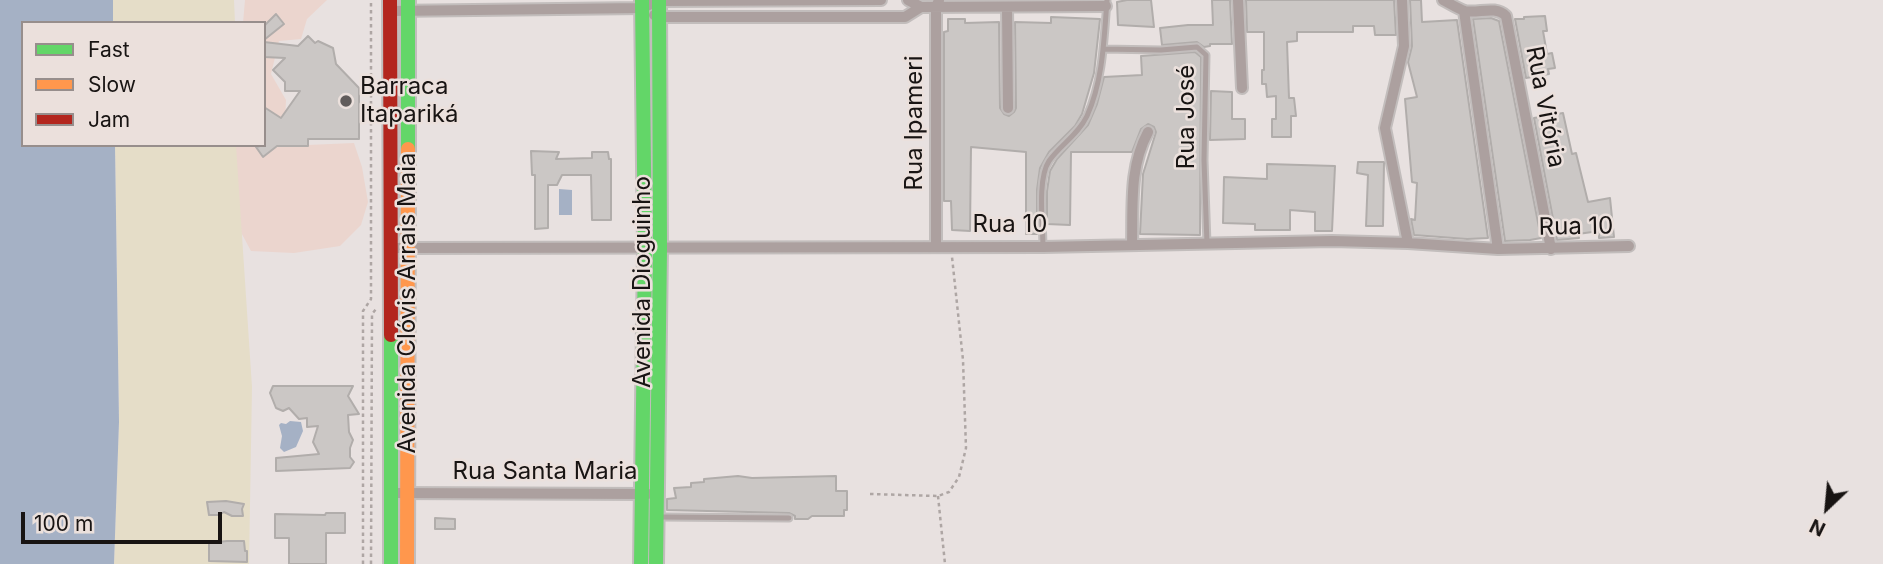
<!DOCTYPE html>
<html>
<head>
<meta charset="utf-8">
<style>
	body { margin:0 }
	#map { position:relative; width:1883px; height:564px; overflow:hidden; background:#e8e1e0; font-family:Inter,sans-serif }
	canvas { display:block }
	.legend { position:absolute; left:21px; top:21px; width:245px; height:126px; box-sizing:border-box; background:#ebe0dc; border:2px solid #978e8c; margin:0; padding:9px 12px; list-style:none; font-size:21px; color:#181413 }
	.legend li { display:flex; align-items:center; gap:14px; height:35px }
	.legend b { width:35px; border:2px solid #978e8c }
	.north { position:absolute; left:1792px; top:473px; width:70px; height:70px; -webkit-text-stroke:5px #ebe0dc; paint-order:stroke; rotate:206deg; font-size:19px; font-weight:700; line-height:28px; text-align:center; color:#181413 }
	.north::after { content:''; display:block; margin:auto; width:24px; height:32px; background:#181413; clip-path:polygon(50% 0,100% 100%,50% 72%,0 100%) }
	.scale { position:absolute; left:21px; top:512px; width:201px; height:32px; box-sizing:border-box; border:4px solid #181413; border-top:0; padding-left:9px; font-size:21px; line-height:24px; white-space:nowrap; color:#181413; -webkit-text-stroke:5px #ebe0dc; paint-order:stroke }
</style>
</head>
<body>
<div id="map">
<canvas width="1883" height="564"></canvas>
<ul class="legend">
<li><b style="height:9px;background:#63d668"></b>Fast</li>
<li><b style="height:9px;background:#ff974d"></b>Slow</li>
<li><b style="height:9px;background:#b3261e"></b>Jam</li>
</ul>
<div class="north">N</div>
<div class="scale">100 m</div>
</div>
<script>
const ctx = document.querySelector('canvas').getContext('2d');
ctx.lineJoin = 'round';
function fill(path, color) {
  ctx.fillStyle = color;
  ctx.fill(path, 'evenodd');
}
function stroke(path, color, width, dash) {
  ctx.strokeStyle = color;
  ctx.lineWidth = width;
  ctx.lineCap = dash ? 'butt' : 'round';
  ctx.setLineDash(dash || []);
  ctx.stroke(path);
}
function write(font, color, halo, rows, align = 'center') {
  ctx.font = font + ' Inter,sans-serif';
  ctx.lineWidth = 5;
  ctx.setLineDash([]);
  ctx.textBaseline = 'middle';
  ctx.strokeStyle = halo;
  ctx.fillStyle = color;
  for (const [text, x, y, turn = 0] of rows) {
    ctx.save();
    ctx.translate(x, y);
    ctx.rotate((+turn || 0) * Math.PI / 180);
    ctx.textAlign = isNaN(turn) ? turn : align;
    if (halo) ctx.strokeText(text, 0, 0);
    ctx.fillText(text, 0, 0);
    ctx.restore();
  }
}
fill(new Path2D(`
	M 245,0 L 327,0 L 307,19 L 301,39 L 279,41 L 271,74 L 286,100 L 284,146 L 354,143 L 362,167 L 368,202 L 361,225 L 340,246 L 294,253 L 251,251 L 228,208 L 231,145 L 264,145 L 264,23 L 243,23 Z`), '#ebd5ce');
fill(new Path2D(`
	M 113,0 L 234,0 L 235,23 L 113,23 Z
	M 115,145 L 236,145 L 252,387 L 249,564 L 114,564 L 119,422 Z`), '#e5ddc8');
fill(new Path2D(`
	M 0,0 L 113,0 L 113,23 L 23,23 L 23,145 L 115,145 L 119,422 L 114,564 L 0,564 Z
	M 559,189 L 572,190 L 572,215 L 559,215 Z
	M 290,421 L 301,422 L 303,431 L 296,447 L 284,452 L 280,448 L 282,436 L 279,425 L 281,423 L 286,424 Z`), '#a5b1c5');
const building = new Path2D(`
	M 1127,0 L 1151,0 L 1154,27 L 1118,25 L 1117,2 Z
	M 1212,0 L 1230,0 L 1232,44 L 1210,44 L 1210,46 L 1204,47 L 1197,42 L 1162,45 L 1160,28 L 1188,25 L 1213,25 Z
	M 1246,0 L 1394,0 L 1396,35 L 1375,35 L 1374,26 L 1353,26 L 1353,32 L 1297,32 L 1297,41 L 1287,42 L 1289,98 L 1294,98 L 1296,116 L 1291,116 L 1291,137 L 1272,137 L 1272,119 L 1276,119 L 1276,96 L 1267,97 L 1266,84 L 1262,84 L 1262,70 L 1264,70 L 1264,32 L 1247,32 Z
	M 1410,0 L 1421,0 L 1422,22 L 1457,20 L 1488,238 L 1467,239 L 1414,235 L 1411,219 L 1415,220 L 1417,183 L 1412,182 L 1405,99 L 1417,97 L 1408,62 L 1412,46 Z
	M 276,14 L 284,24 L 264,40 L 264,26 Z
	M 1545,16 L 1547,31 L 1543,31 L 1547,54 L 1552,53 L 1555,68 L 1548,69 L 1549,74 L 1526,78 L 1515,19 L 1524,19 L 1524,17 Z
	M 1051,17 L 1100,19 L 1094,73 L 1082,114 L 1075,126 L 1049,152 L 1040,168 L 1037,190 L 1037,234 L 1026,234 L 1026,152 L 971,147 L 970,231 L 952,230 L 951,201 L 944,201 L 944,32 L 948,31 L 948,19 L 965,19 L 965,23 L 999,22 L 1000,108 L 1004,114 L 1009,116 L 1014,112 L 1016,108 L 1015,22 L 1051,23 Z
	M 1491,18 L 1499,21 L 1541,238 L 1530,240 L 1505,241 L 1473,19 Z
	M 308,36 L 315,43 L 318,41 L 333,48 L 336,64 L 359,88 L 359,139 L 308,139 L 308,146 L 277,146 L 263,157 L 256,147 L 264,145 L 264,107 L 281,118 L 300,91 L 285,91 L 285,82 L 273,70 L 285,58 L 264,57 L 264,42 L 298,46 Z
	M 1195,52 L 1201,57 L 1200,235 L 1140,234 L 1143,174 L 1156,132 L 1154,127 L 1148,124 L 1141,129 L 1132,152 L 1071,152 L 1070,225 L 1047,224 L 1047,191 L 1050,171 L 1057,159 L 1088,125 L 1097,104 L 1104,77 L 1142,75 L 1141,56 Z
	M 1211,91 L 1232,92 L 1232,119 L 1245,119 L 1245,139 L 1210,140 Z
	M 1563,113 L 1572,154 L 1576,153 L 1588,202 L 1610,198 L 1614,237 L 1599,238 L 1599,231 L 1578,234 L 1579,238 L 1557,240 L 1534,118 Z
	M 531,151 L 559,152 L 556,159 L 592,158 L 592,152 L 608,152 L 609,159 L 611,159 L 611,220 L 592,220 L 591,175 L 562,175 L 557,185 L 548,185 L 548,228 L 535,229 L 535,175 L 532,175 Z
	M 1358,162 L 1384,162 L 1383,226 L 1366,226 L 1368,175 L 1357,173 Z
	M 1267,164 L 1335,166 L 1332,231 L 1315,231 L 1315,212 L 1290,210 L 1290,230 L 1255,230 L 1255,224 L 1223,223 L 1224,177 L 1267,179 Z
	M 273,386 L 353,386 L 348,396 L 359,414 L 348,415 L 349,432 L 353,440 L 350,448 L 350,457 L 354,462 L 350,468 L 276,471 L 276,458 L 319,454 L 313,442 L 318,426 L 307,427 L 307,418 L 299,419 L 289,408 L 283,411 L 276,408 L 270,393 Z
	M 738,476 L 752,478 L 836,476 L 836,491 L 847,491 L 847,510 L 844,510 L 844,516 L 812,516 L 808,519 L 795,519 L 795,516 L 789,513 L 667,510 L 667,499 L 676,498 L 674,488 L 691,487 L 691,483 L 704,482 L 704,479 Z
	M 226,501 L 244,504 L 242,509 L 243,516 L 232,516 L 224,512 L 219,515 L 209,515 L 207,502 Z
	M 326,513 L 345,513 L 345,533 L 326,533 L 326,564 L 289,564 L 289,538 L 275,538 L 275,514 L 325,515 Z
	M 435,518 L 455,519 L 455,529 L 435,529 Z
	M 227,541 L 244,541 L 245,551 L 247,551 L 247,562 L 209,561 L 209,543 Z`);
fill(building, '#cbc7c5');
stroke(building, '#b1adab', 2);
const lane = new Path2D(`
	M 1103,49 L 1161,50 L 1197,47 L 1206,55 L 1204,160 L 1207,244
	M 1043,247 C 1043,225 1037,179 1049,161 C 1060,145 1078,135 1087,116 C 1103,81 1104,39 1107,0
	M 659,517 L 789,518`);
const street = new Path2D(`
	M 908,0 L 921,7 L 1106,6
	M 1238,0 L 1242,88
	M 1402,0 L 1404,46 L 1385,128 L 1408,243
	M 1443,0 C 1449,3 1458,9 1465,11 C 1478,14 1495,5 1506,16 L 1551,249
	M 1007,7 L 1008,108
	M 390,11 L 642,8 L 659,1 L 881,0
	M 1464,11 L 1498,249
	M 654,15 L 659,17 L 905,17 L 921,7
	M 1132,245 C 1133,207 1129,167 1148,132
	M 936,247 L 936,7 L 939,0
	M 390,248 L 1043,247 L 1332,241 L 1408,243 L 1498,249 L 1629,246
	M 392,493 L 648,494`);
const fast = new Path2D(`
	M 408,149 L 408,0
	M 391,335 L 391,564
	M 641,564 L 645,248 L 642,0
	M 656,564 L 660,248 L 659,0`);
const slow = new Path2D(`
	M 407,564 L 408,149`);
const jam = new Path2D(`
	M 390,0 L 391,335`);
stroke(lane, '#c2bdbc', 9);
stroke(street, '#c2bdbc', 14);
stroke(fast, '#c2bdbc', 18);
stroke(slow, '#c2bdbc', 18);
stroke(jam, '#c2bdbc', 18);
stroke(new Path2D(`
	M 870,494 L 938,496 L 949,492 L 959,477 L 966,448 L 963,360 L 952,257
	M 938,496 L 945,564
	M 363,564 L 363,311 L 371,299 L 371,0
	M 371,564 L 372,314 L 376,309`), '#aea6a4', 2.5, [3.5, 3.5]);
stroke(lane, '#aca09f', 5);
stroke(street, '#aca09f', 10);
stroke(fast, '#63d668', 14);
stroke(slow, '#ff974d', 14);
stroke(jam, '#b3261e', 14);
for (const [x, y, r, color] of [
	[346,101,7,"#615c5b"]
]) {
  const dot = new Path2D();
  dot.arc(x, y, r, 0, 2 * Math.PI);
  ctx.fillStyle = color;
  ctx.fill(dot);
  stroke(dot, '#ebe0dc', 2.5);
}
write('24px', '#181413', '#ebe0dc', [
	["Barraca",360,87],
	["Itapariká",360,115]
], 'left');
write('24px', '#181413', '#ebe0dc', [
	["Rua Vitória",1545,107,79],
	["Rua José",1187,117,-90],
	["Rua Ipameri",915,123,-90],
	["Rua 10",1010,225],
	["Rua 10",1576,227,-1],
	["Avenida Dioguinho",643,282,-90],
	["Avenida Clóvis Arrais Maia",408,303,-90],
	["Rua Santa Maria",545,472]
]);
</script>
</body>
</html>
